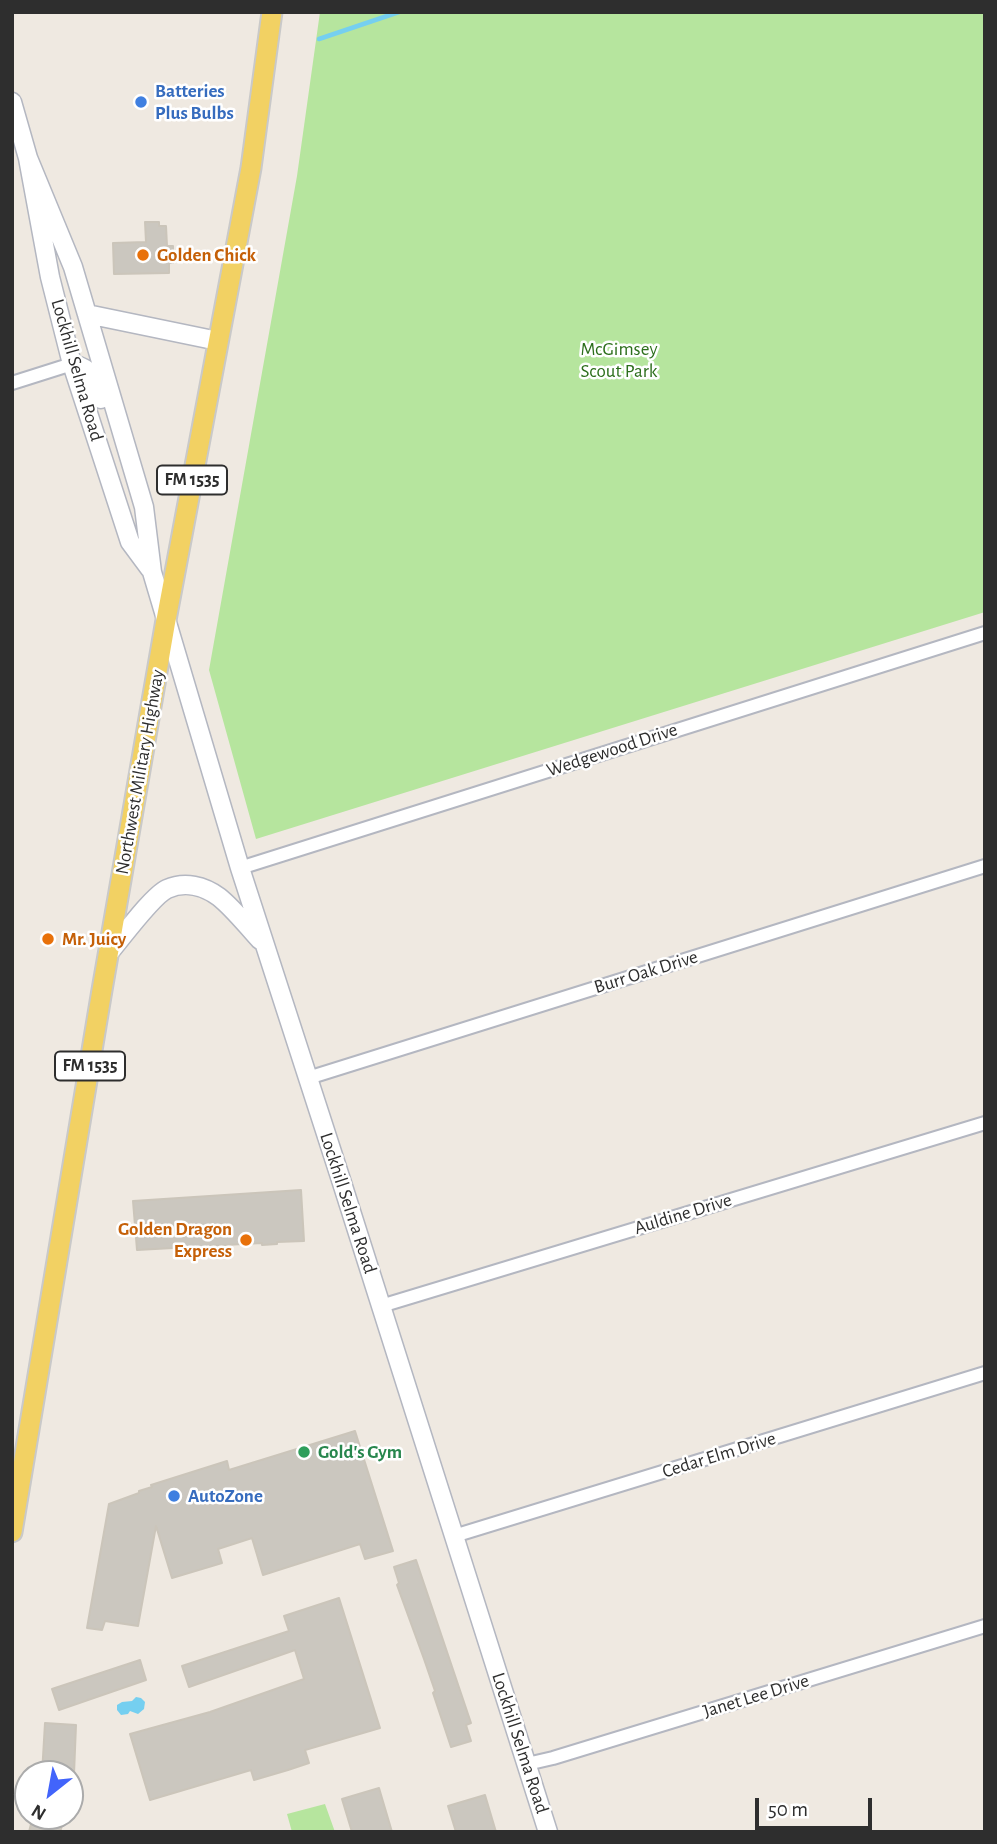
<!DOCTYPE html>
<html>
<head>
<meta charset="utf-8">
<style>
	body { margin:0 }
	#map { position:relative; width:997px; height:1844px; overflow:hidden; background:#efe9e1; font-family:"Alegreya Sans",sans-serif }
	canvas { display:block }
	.frame { position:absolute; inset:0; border:14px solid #2e2e2e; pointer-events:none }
	.north { position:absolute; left:14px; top:1760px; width:70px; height:70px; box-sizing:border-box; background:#fff; border:2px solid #ababab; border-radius:50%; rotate:211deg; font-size:19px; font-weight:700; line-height:28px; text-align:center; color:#2e2e2e }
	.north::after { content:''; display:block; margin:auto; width:24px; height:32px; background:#4264fb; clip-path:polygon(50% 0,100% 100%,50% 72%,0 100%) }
	.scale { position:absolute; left:755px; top:1798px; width:117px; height:32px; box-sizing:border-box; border:4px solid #2e2e2e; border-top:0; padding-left:9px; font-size:21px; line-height:24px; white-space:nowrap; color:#2e2e2e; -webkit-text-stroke:5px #fff; paint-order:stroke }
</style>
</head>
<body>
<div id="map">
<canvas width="997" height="1844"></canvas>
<div class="frame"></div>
<div class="north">N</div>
<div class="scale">50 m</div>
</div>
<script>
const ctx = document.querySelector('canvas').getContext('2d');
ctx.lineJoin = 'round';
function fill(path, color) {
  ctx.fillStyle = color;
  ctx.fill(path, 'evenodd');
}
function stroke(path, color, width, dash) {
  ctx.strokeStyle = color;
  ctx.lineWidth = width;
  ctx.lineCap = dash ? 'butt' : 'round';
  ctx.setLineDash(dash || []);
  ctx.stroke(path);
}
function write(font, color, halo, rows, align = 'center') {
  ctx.font = font + ' "Alegreya Sans",sans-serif';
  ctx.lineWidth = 5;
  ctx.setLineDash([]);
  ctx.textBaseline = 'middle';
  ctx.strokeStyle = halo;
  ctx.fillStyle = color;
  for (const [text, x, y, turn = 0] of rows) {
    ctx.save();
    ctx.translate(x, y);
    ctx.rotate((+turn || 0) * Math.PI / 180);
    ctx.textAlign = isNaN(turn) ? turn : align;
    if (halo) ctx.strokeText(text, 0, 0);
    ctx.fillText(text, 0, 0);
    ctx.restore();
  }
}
fill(new Path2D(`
	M 320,12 L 985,12 L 985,612 L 256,839 L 209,670 L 297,176 Z
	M 325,1804 L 335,1832 L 292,1832 L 287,1814 Z`), '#b6e59e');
fill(new Path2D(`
	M 136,1697 L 141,1698 L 145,1702 L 144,1709 L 138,1714 L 130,1711 L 128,1714 L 121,1715 L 117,1710 L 117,1705 L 122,1702 L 132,1701 Z`), '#75cff0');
stroke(new Path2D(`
	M 319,39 L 399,12`), '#75cff0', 4.5);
const building = new Path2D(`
	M 145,222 L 159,222 L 159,226 L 166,226 L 167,246 L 173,246 L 173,263 L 169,263 L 169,273 L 114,274 L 113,243 L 146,242 Z
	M 301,1190 L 304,1241 L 277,1242 L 277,1244 L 262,1245 L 262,1243 L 206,1246 L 205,1250 L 191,1251 L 191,1247 L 137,1250 L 133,1201 Z
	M 355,1431 L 393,1551 L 365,1559 L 360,1544 L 263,1575 L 252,1538 L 218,1549 L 222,1563 L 172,1578 L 156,1526 L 138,1626 L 105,1621 L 102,1630 L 87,1628 L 109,1504 L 139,1493 L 139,1491 L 152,1487 L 151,1485 L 227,1461 L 229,1470 Z
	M 416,1560 L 471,1723 L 466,1725 L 471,1741 L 451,1747 L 433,1693 L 435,1691 L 424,1659 L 397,1585 L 399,1583 L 394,1567 Z
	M 339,1598 L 380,1728 L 305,1750 L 309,1763 L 288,1770 L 254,1780 L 251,1770 L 150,1800 L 130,1734 L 210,1712 L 304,1679 L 295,1650 L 189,1687 L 182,1666 L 289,1631 L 284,1616 Z
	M 140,1660 L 146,1680 L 59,1710 L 52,1689 Z
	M 45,1723 L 76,1725 L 74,1774 L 42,1774 Z
	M 379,1788 L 392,1832 L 352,1832 L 342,1799 Z
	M 485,1795 L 496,1832 L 456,1832 L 448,1806 Z
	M 33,1816 L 65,1816 L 60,1832 L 29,1832 Z`);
fill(building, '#cbc7bf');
stroke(building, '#cbc5ba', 2);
const street = new Path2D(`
	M 12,383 L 72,364
	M 240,868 L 985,633
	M 308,1078 L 985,866
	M 381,1306 L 985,1123
	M 454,1536 L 985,1373
	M 527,1764 L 553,1758 L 985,1626`);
const secondary = new Path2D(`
	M 12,102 L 28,158 L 50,277 L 72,364 L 130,542 L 150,569
	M 28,158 L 73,267 L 144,507 L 152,572 L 240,868 L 342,1183 L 548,1832
	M 87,314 L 218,341
	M 72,364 C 94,369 95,379 101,399
	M 108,954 C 121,939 152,896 167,889 C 185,881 204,886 219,897 C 234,909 247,926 260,940`);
const primary = new Path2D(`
	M 12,1532 L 102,990 L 166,620 L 251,168 L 272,12`);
stroke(street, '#b4b7c1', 16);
stroke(secondary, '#b4b7c1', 21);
stroke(primary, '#c9c9c9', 23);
stroke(street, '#fff', 12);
stroke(secondary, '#fff', 18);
stroke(primary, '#f2d163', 19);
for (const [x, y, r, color] of [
	[141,102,7,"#3f7fe0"],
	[143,255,7,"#e8710a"],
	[48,939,7,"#e8710a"],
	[246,1240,7,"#e8710a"],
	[304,1452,7,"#2e9e5b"],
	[174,1496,7,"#3f7fe0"]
]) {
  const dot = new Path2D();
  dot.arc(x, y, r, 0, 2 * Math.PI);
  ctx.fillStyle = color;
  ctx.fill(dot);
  stroke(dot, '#fff', 2.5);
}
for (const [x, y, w] of [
	[192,480,70],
	[90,1066,70]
]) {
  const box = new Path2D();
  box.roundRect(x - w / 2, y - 14.5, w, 29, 5);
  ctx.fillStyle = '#fff';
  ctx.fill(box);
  stroke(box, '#2e2e2e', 2);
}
write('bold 18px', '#2e2e2e', null, [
	["FM 1535",192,480],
	["FM 1535",90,1066]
]);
write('bold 19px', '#366cbe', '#fff', [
	["Batteries",155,91],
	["Plus Bulbs",155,113],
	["AutoZone",188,1496]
], 'left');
write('bold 19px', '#c56008', '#fff', [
	["Golden Chick",157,255],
	["Mr. Juicy",62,939],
	["Golden Dragon",232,1229,"right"],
	["Express",232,1251,"right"]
], 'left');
write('19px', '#2c6e1b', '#fff', [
	["McGimsey",619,349],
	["Scout Park",619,371]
]);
write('19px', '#2e2e2e', '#fff', [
	["Lockhill Selma Road",77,370,74],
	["Wedgewood Drive",612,750,-18],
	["Northwest Military Highway",140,772,-80],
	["Burr Oak Drive",646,972,-17],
	["Lockhill Selma Road",348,1203,72],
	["Auldine Drive",683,1214,-17],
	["Cedar Elm Drive",719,1455,-17],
	["Janet Lee Drive",756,1696,-17],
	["Lockhill Selma Road",520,1743,72]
]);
write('bold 19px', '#27864d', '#fff', [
	["Gold's Gym",318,1452]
], 'left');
</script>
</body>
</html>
